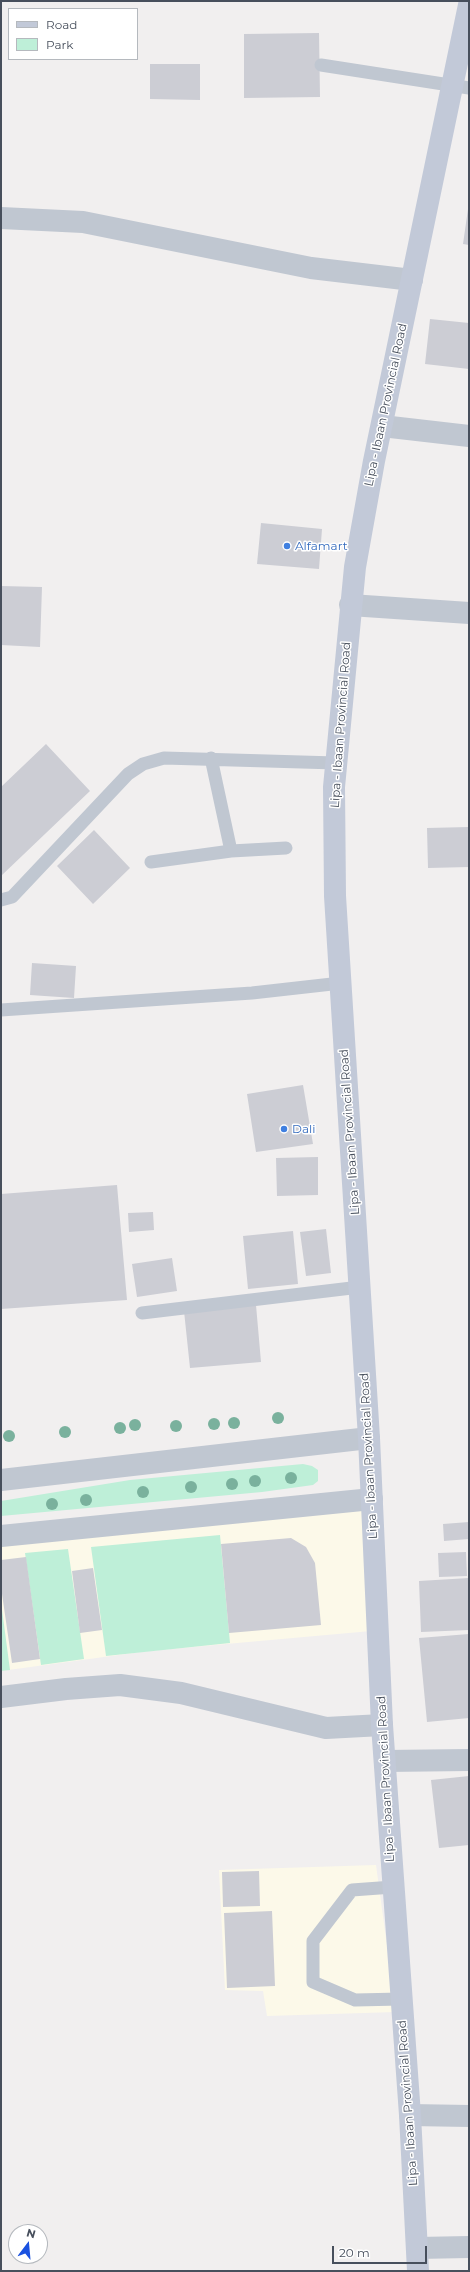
<!DOCTYPE html>
<html>
<head>
<meta charset="utf-8">
<style>
	body { margin:0 }
	#map { position:relative; width:470px; height:2272px; overflow:hidden; background:#f1efef; font-family:Montserrat,sans-serif }
	canvas { display:block }
	.frame { position:absolute; inset:0; border:2px solid #474f5c; pointer-events:none }
	.legend { position:absolute; left:8px; top:8px; width:130px; height:52px; box-sizing:border-box; background:#fff; border:1px solid #b5b9be; margin:0; padding:5px 7px; list-style:none; font-size:12px; color:#474f5c }
	.legend li { display:flex; align-items:center; gap:8px; height:20px }
	.legend b { width:20px; border:1px solid #b5b9be }
	.north { position:absolute; left:8px; top:2224px; width:40px; height:40px; box-sizing:border-box; background:#fff; border:1px solid #b5b9be; border-radius:50%; rotate:16deg; font-size:11px; font-weight:700; line-height:16px; text-align:center; color:#474f5c }
	.north::after { content:''; display:block; margin:auto; width:14px; height:18px; background:#1a52e0; clip-path:polygon(50% 0,100% 100%,50% 72%,0 100%) }
	.scale { position:absolute; left:332px; top:2246px; width:95px; height:18px; box-sizing:border-box; border:2px solid #474f5c; border-top:0; padding-left:5px; font-size:12px; line-height:14px; white-space:nowrap; color:#474f5c; -webkit-text-stroke:3px #fff; paint-order:stroke }
</style>
</head>
<body>
<div id="map">
<canvas width="470" height="2272"></canvas>
<div class="frame"></div>
<ul class="legend">
<li><b style="height:5px;background:#c2c9d8"></b>Road</li>
<li><b style="height:11px;background:#beefd8"></b>Park</li>
</ul>
<div class="north">N</div>
<div class="scale">20 m</div>
</div>
<script>
const ctx = document.querySelector('canvas').getContext('2d');
ctx.lineJoin = 'round';
function fill(path, color) {
  ctx.fillStyle = color;
  ctx.fill(path, 'evenodd');
}
function stroke(path, color, width, dash) {
  ctx.strokeStyle = color;
  ctx.lineWidth = width;
  ctx.lineCap = dash ? 'butt' : 'round';
  ctx.setLineDash(dash || []);
  ctx.stroke(path);
}
function write(font, color, halo, rows, align = 'center') {
  ctx.font = font + ' Montserrat,sans-serif';
  ctx.lineWidth = 3;
  ctx.setLineDash([]);
  ctx.textBaseline = 'middle';
  ctx.strokeStyle = halo;
  ctx.fillStyle = color;
  for (const [text, x, y, turn = 0] of rows) {
    ctx.save();
    ctx.translate(x, y);
    ctx.rotate((+turn || 0) * Math.PI / 180);
    ctx.textAlign = isNaN(turn) ? turn : align;
    if (halo) ctx.strokeText(text, 0, 0);
    ctx.fillText(text, 0, 0);
    ctx.restore();
  }
}
fill(new Path2D(`
	M 368,1505 L 371,1631 L 148,1651 L 1,1671 L 1,1541 Z
	M 376,1865 L 396,2012 L 267,2016 L 263,1991 L 225,1990 L 219,1870 Z`), '#fcf9e9');
fill(new Path2D(`
	M 303,1464 L 312,1466 L 318,1470 L 318,1481 L 313,1485 L 262,1492 L 1,1516 L 1,1501 L 130,1480 Z
	M 220,1535 L 230,1643 L 106,1656 L 91,1547 Z
	M 68,1549 L 84,1659 L 41,1665 L 25,1553 Z
	M 1,1602 L 10,1670 L 1,1671 Z`), '#beefd8');
fill(new Path2D(`
	M 319,33 L 320,97 L 244,98 L 244,34 Z
	M 150,64 L 200,64 L 200,100 L 150,99 Z
	M 468,209 L 469,209 L 469,245 L 463,244 Z
	M 430,319 L 469,323 L 469,369 L 425,364 Z
	M 261,523 L 322,529 L 319,569 L 257,564 Z
	M 1,586 L 42,587 L 40,647 L 1,645 Z
	M 46,744 L 90,791 L 1,876 L 1,787 Z
	M 469,827 L 469,867 L 428,868 L 427,828 Z
	M 94,830 L 130,868 L 93,904 L 57,866 Z
	M 32,963 L 76,966 L 74,998 L 30,995 Z
	M 303,1085 L 313,1144 L 256,1152 L 247,1094 Z
	M 318,1157 L 318,1195 L 277,1196 L 276,1158 Z
	M 117,1185 L 127,1300 L 1,1309 L 1,1194 Z
	M 153,1212 L 154,1230 L 129,1232 L 128,1213 Z
	M 326,1229 L 331,1273 L 306,1276 L 300,1232 Z
	M 293,1231 L 298,1284 L 248,1289 L 243,1236 Z
	M 172,1258 L 177,1291 L 137,1297 L 132,1264 Z
	M 256,1305 L 261,1362 L 190,1368 L 184,1311 Z
	M 469,1522 L 469,1539 L 444,1541 L 443,1524 Z
	M 291,1538 L 306,1547 L 315,1563 L 321,1625 L 229,1633 L 221,1544 Z
	M 466,1552 L 467,1576 L 439,1577 L 438,1553 Z
	M 26,1557 L 40,1659 L 12,1663 L 1,1587 L 1,1560 Z
	M 93,1568 L 102,1630 L 80,1633 L 72,1571 Z
	M 469,1578 L 469,1630 L 421,1632 L 419,1581 Z
	M 469,1634 L 469,1718 L 427,1722 L 419,1638 Z
	M 469,1776 L 469,1845 L 439,1848 L 431,1780 Z
	M 259,1871 L 260,1906 L 223,1907 L 222,1872 Z
	M 272,1911 L 275,1986 L 227,1988 L 224,1913 Z`), '#cccdd4');
stroke(new Path2D(`
	M 321,65 L 469,88
	M 211,758 L 231,851
	M 151,862 L 231,851 L 286,848
	M 1,900 L 12,897 L 128,774 L 143,764 L 164,758 L 336,763
	M 1,1010 L 252,993 L 341,983
	M 142,1313 L 360,1287
	M 393,1887 L 352,1890 L 313,1941 L 313,1982 L 355,2000 L 401,1999`), '#c0c7d1', 13);
stroke(new Path2D(`
	M 1,218 L 83,222 L 311,268 L 412,280
	M 382,426 L 469,436
	M 350,605 L 469,613
	M 1,1480 L 369,1438
	M 1,1536 L 372,1499
	M 1,1697 L 66,1689 L 120,1685 L 181,1693 L 326,1728 L 382,1725
	M 385,1761 L 469,1760
	M 410,2115 L 469,2116
	M 417,2248 L 469,2247`), '#c0c7d1', 22);
stroke(new Path2D(`
	M 418,2271 L 410,2115 L 382,1725 L 369,1438 L 335,896 L 334,787 L 355,567 L 374,461 L 469,5`), '#c2c9d8', 22);
ctx.fillStyle = '#7ab19d';
for (const [x, y] of [
	[278,1418],
	[234,1423],
	[214,1424],
	[135,1425],
	[176,1426],
	[120,1428],
	[65,1432],
	[9,1436],
	[291,1478],
	[255,1481],
	[232,1484],
	[191,1487],
	[143,1492],
	[86,1500],
	[52,1504]
]) {
  ctx.beginPath();
  ctx.arc(x, y, 6, 0, 2 * Math.PI);
  ctx.fill();
}
for (const [x, y, r, color] of [
	[287,546,4,"#3f7fe0"],
	[284,1129,4,"#3f7fe0"]
]) {
  const dot = new Path2D();
  dot.arc(x, y, r, 0, 2 * Math.PI);
  ctx.fillStyle = color;
  ctx.fill(dot);
  stroke(dot, '#fff', 1.5);
}
write('12px', '#474f5c', '#fff', [
	["Lipa - Ibaan Provincial Road",386,405,-78],
	["Lipa - Ibaan Provincial Road",341,725,-86],
	["Lipa - Ibaan Provincial Road",350,1132,-94],
	["Lipa - Ibaan Provincial Road",369,1456,-93],
	["Lipa - Ibaan Provincial Road",386,1779,-93],
	["Lipa - Ibaan Provincial Road",408,2103,-94]
]);
write('12px', '#366cbe', '#fff', [
	["Alfamart",295,546],
	["Dali",292,1129]
], 'left');
</script>
</body>
</html>
